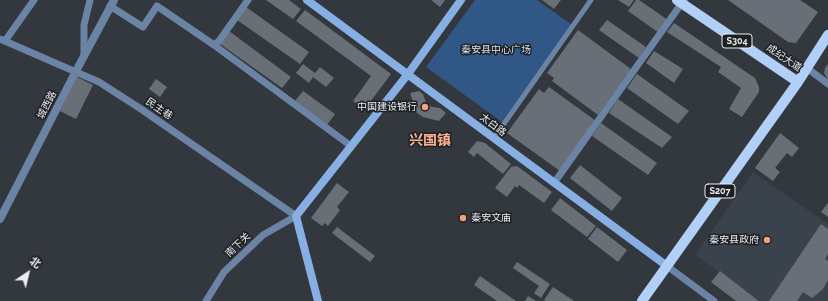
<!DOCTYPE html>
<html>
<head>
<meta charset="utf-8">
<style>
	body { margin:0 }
	#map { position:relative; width:828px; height:301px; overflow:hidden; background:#33383e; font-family:Raleway,"Noto Sans SC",sans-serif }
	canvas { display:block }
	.north { position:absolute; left:8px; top:253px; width:40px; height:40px; -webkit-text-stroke:3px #1d1f22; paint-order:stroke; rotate:35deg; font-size:11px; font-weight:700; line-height:16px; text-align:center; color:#eaeef2 }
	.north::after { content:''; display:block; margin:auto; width:14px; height:18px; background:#eaeef2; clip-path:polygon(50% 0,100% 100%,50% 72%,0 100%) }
</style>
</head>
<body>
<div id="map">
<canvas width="828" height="301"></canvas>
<div class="north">北</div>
</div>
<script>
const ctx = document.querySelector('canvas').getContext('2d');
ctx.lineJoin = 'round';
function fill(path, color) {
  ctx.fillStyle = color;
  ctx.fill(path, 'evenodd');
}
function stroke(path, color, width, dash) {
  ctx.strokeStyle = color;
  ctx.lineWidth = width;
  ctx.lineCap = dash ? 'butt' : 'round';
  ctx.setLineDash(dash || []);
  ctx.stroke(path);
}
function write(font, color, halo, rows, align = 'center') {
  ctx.font = font + ' Raleway,"Noto Sans SC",sans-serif';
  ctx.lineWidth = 3;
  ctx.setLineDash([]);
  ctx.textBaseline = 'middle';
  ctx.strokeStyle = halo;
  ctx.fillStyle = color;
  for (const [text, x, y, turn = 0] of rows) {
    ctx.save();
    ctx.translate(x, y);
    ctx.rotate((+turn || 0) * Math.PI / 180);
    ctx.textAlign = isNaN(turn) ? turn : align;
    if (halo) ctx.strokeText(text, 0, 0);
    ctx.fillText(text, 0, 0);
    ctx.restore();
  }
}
fill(new Path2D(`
	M 753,172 L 828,224 L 828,301 L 761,301 L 695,255 Z`), '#3a424c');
fill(new Path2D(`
	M 475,0 L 537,0 L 572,25 L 502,122 L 426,67 Z`), '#315787');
fill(new Path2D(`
	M 266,0 L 289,0 L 301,9 L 293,19 Z
	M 431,0 L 445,0 L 440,7 Z
	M 542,0 L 561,0 L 554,9 Z
	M 618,0 L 634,0 L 629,7 Z
	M 636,0 L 639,0 L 668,20 L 659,33 L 628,11 Z
	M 728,0 L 800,0 L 818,12 L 796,43 L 788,42 Z
	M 246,7 L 309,52 L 300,64 L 237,20 Z
	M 305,10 L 391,74 L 365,109 L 353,101 L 371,76 L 296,21 Z
	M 607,20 L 646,47 L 639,58 L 599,30 Z
	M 674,23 L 755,78 L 759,87 L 759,92 L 742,117 L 729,109 L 741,88 L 718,72 L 721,67 L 667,32 Z
	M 578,30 L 631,69 L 598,115 L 552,81 L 554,78 L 547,73 Z
	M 229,31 L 291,77 L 282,88 L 220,44 Z
	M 654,51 L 683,69 L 674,83 L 646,63 Z
	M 303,64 L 315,73 L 320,67 L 334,78 L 326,87 L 313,77 L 309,83 L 296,73 Z
	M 828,64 L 828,80 L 824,73 L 825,68 Z
	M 637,74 L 689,111 L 678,124 L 627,88 Z
	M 77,77 L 93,85 L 76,119 L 60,111 Z
	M 156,79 L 167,87 L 160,97 L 149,89 Z
	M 549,87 L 596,121 L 560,171 L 507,133 L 539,89 L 544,93 Z
	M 303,91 L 335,114 L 327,125 L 295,101 Z
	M 419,91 L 423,94 L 426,103 L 432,107 L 440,108 L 446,113 L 439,121 L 423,117 L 417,113 L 410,93 Z
	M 618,99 L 672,137 L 662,148 L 609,113 Z
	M 601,123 L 657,163 L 648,175 L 592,136 Z
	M 780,133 L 799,148 L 792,157 L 787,153 L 775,168 L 780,172 L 773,181 L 755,168 Z
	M 477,141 L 485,143 L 511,164 L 503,174 L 477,153 L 474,157 L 468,152 Z
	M 580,165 L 622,198 L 612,211 L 570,178 Z
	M 517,166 L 552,192 L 544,203 L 519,185 L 517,188 L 515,186 L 507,197 L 495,188 L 511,167 Z
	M 337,183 L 349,192 L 337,207 L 340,210 L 328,226 L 325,223 L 322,226 L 311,218 Z
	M 560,198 L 596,226 L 587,237 L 551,210 Z
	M 828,203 L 828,217 L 821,212 Z
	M 821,224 L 828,229 L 828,254 L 825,259 L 828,261 L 828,280 L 823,289 L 812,298 L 803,292 L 797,301 L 769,301 Z
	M 337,227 L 375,256 L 370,262 L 332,233 Z
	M 597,227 L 627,250 L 618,262 L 588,239 Z
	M 517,262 L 550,284 L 541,298 L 534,293 L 539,286 L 513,268 Z
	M 720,271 L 759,301 L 736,301 L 711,282 Z
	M 480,276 L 516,301 L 497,301 L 474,285 Z
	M 553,287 L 574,301 L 546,301 L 544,300 Z
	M 528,296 L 536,301 L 525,301 Z`), '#696f76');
stroke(new Path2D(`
	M 494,138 L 591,0`), '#6b84a5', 5);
stroke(new Path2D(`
	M 110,6 L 143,27 L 157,6 L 214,45 L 219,41 L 248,0
	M 0,39 L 99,82 L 141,109 L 296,216 L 263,235 L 224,272 L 206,301
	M 5,41 L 34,0
	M 214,45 L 351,146
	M 84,56 L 84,25 L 90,0
	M 807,68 L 828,84
	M 554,183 L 684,0
	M 667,266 L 714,301`), '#6b84a5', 7);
stroke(new Path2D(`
	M 0,219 L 75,73 L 114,0`), '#6b84a5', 8);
stroke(new Path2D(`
	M 307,0 L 667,266
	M 318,301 L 296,216 L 408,74 L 461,0`), '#87afe3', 8);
stroke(new Path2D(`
	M 677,0 L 798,82
	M 642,301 L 798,82 L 828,35`), '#b1cff7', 10);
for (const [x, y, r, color] of [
	[425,107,4,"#f1a17d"],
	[463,218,4,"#f1a17d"],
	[767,240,4,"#f1a17d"]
]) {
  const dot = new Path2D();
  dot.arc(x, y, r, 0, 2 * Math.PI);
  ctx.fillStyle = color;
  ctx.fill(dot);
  stroke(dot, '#1d1f22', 1.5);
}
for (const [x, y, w] of [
	[737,41,30],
	[720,191,30]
]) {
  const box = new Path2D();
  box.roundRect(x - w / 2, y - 7, w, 14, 3);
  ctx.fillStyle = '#1d1f22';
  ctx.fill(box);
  stroke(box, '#eaeef2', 1);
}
write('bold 9px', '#eaeef2', null, [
	["S304",737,41],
	["S207",720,191]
]);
write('10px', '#d5e4f8', '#1d1f22', [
	["秦安县中心广场",496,50]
]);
write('10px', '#eaeef2', '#1d1f22', [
	["成纪大道",784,58,34],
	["城西路",47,105,-63],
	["民主巷",159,109,34],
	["太白路",493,125,37],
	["南下关",238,245,-44]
]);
write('10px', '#eaeef2', '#1d1f22', [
	["中国建设银行",417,107],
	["秦安文庙",471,218,"left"],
	["秦安县政府",759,240]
], 'right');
write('bold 14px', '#feb290', '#1d1f22', [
	["兴国镇",430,141]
]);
</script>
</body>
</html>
